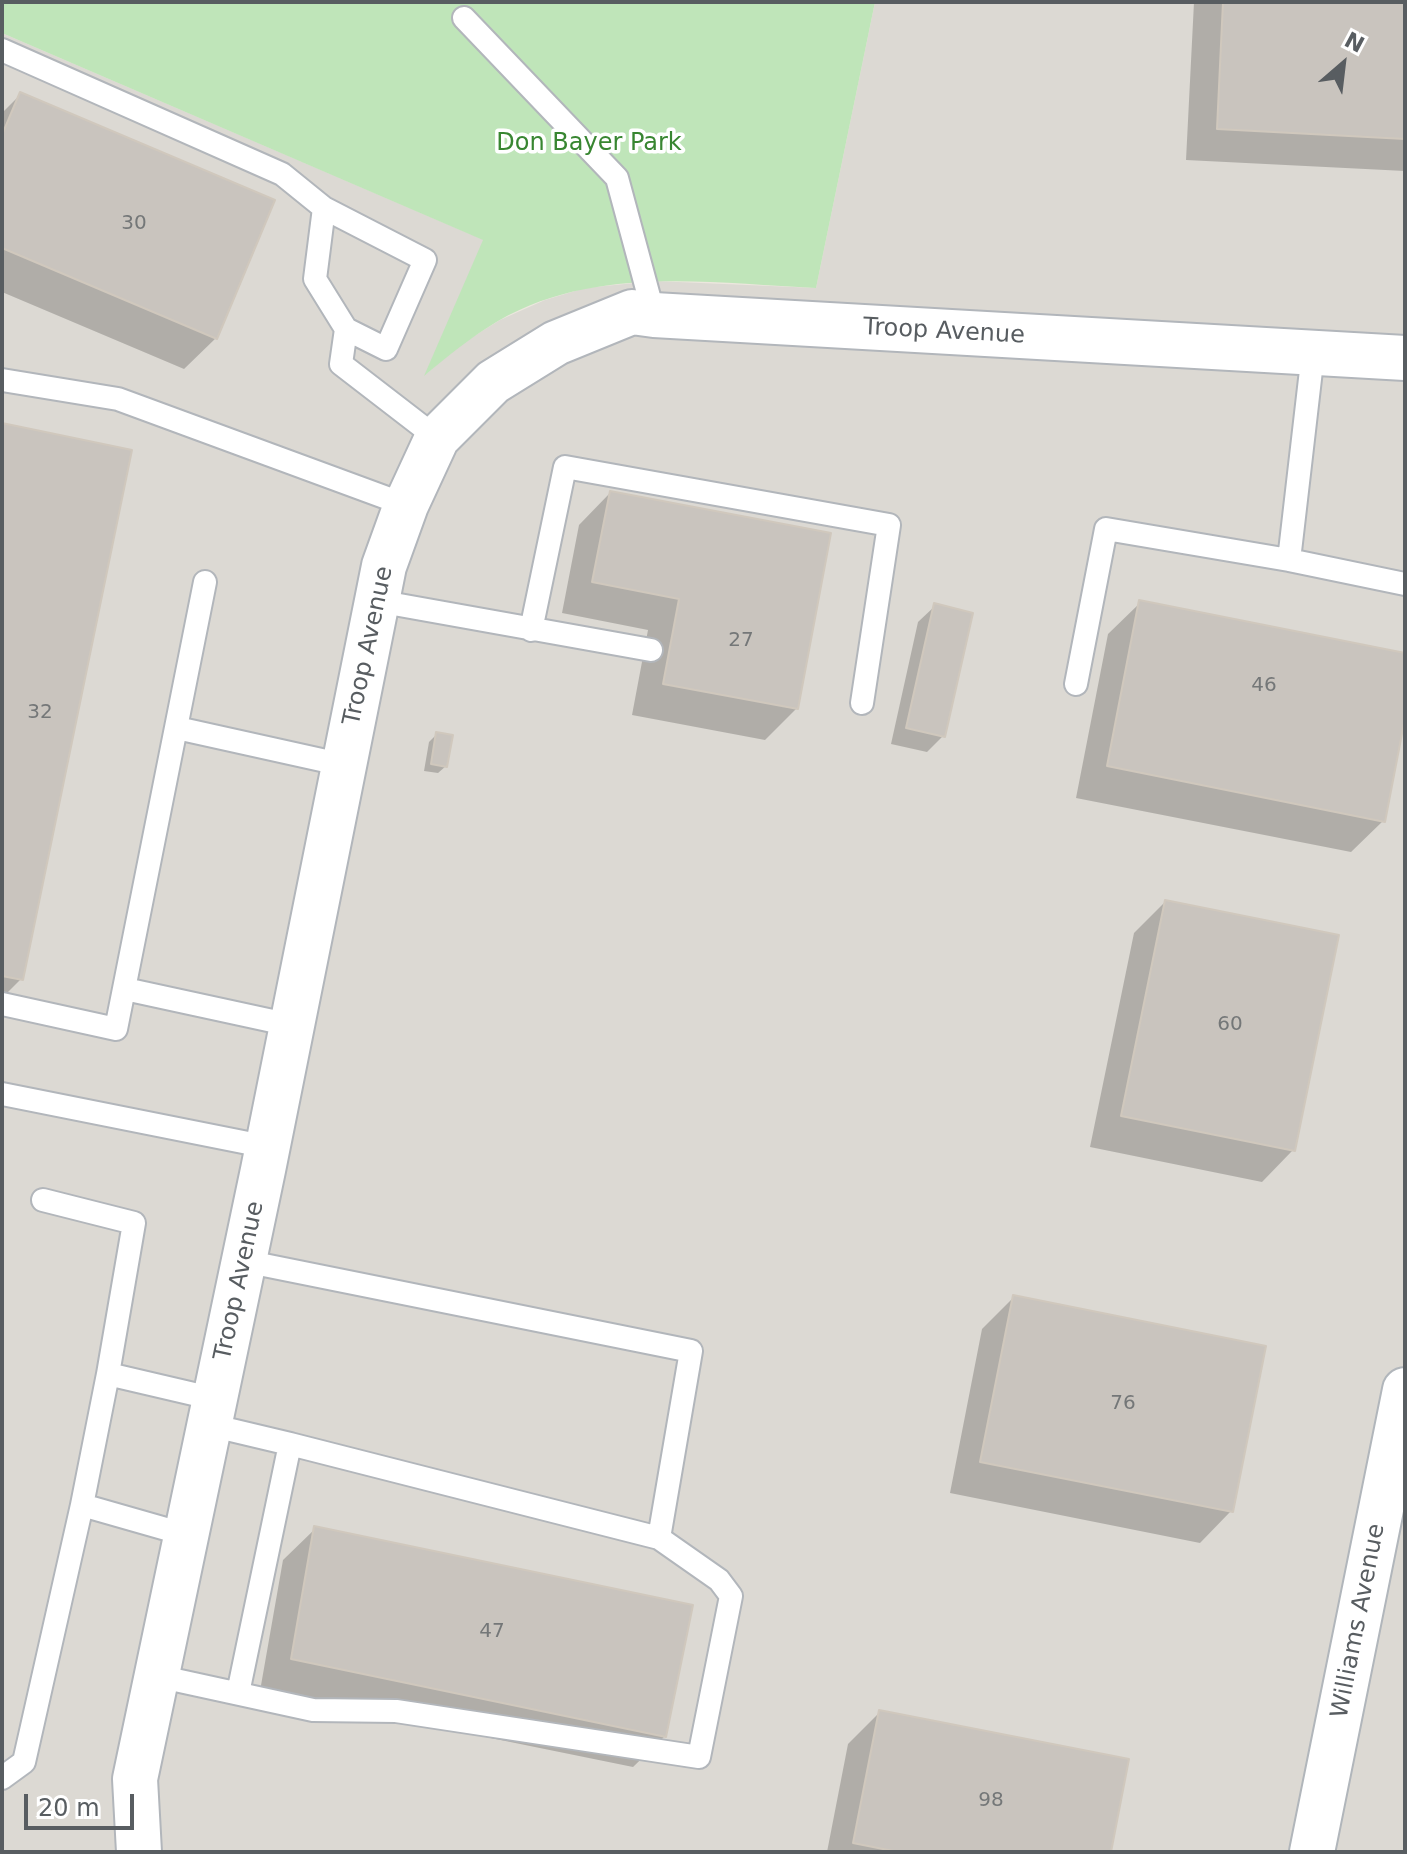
<!DOCTYPE html>
<html>
<head>
<meta charset="utf-8">
<style>
	body { margin:0 }
	#map { position:relative; width:1407px; height:1854px; overflow:hidden; background:#ece7de; font-family:"DejaVu Sans",sans-serif }
	canvas { display:block }
	.frame { position:absolute; inset:0; border:4px solid #585d61; pointer-events:none }
	.north { position:absolute; left:1303px; top:24px; width:80px; height:80px; -webkit-text-stroke:6px #fff; paint-order:stroke; rotate:28deg; font-size:22px; font-weight:700; line-height:32px; text-align:center; color:#585d61 }
	.north::after { content:''; display:block; margin:auto; width:28px; height:36px; background:#585d61; clip-path:polygon(50% 0,100% 100%,50% 72%,0 100%) }
	.scale { position:absolute; left:24px; top:1794px; width:110px; height:36px; box-sizing:border-box; border:4px solid #585d61; border-top:0; padding-left:10px; font-size:24px; line-height:28px; white-space:nowrap; color:#585d61; -webkit-text-stroke:6px #fff; paint-order:stroke }
</style>
</head>
<body>
<div id="map">
<canvas width="1407" height="1854"></canvas>
<div class="frame"></div>
<div class="north">N</div>
<div class="scale">20 m</div>
</div>
<script>
const ctx = document.querySelector('canvas').getContext('2d');
ctx.lineJoin = 'round';
function fill(path, color) {
  ctx.fillStyle = color;
  ctx.fill(path, 'evenodd');
}
function stroke(path, color, width, dash) {
  ctx.strokeStyle = color;
  ctx.lineWidth = width;
  ctx.lineCap = dash ? 'butt' : 'round';
  ctx.setLineDash(dash || []);
  ctx.stroke(path);
}
function write(font, color, halo, rows, align = 'center') {
  ctx.font = font + ' "DejaVu Sans",sans-serif';
  ctx.lineWidth = 7;
  ctx.setLineDash([]);
  ctx.textBaseline = 'middle';
  ctx.strokeStyle = halo;
  ctx.fillStyle = color;
  for (const [text, x, y, turn = 0] of rows) {
    ctx.save();
    ctx.translate(x, y);
    ctx.rotate((+turn || 0) * Math.PI / 180);
    ctx.textAlign = isNaN(turn) ? turn : align;
    if (halo) ctx.strokeText(text, 0, 0);
    ctx.fillText(text, 0, 0);
    ctx.restore();
  }
}
fill(new Path2D(`
	M 875,2 L 1405,2 L 1405,1852 L 2,1852 L 2,33 L 484,240 L 426,374 L 458,346 L 500,320 L 545,300 L 585,288 L 655,281 L 816,288 Z`), '#dcd9d3');
fill(new Path2D(`
	M 2,2 L 875,2 L 816,288 C 709,283 595,265 498,321 C 471,337 448,356 424,376 L 483,240 L 2,33 Z`), '#bfe5b9');
fill(new Path2D(`
	M 1194,2 L 1405,2 L 1405,171 L 1186,160 Z
	M 21,94 L 216,338 L 184,369 L 2,292 L 2,113 Z
	M 2,425 L 21,979 L 2,998 Z
	M 610,493 L 797,708 L 765,740 L 632,715 L 648,630 L 562,613 L 579,525 Z
	M 1140,603 L 1405,655 L 1405,707 L 1383,821 L 1351,852 L 1076,798 L 1108,634 Z
	M 935,606 L 943,736 L 927,752 L 891,744 L 918,622 Z
	M 437,734 L 446,766 L 438,773 L 424,771 L 429,742 Z
	M 1165,902 L 1293,1150 L 1262,1182 L 1090,1147 L 1134,933 Z
	M 1014,1297 L 1231,1511 L 1200,1543 L 950,1493 L 982,1329 Z
	M 315,1529 L 665,1736 L 633,1767 L 260,1691 L 283,1560 Z
	M 880,1712 L 1109,1852 L 827,1852 L 848,1744 Z`), '#0003');
const building = new Path2D(`
	M 1223,2 L 1405,2 L 1405,139 L 1217,129 Z
	M 20,92 L 275,200 L 217,339 L 2,248 L 2,135 Z
	M 2,423 L 132,450 L 23,980 L 2,976 Z
	M 610,491 L 831,533 L 798,709 L 663,684 L 679,599 L 592,582 Z
	M 1139,600 L 1405,653 L 1405,718 L 1385,822 L 1107,766 Z
	M 934,603 L 973,613 L 945,737 L 906,728 Z
	M 436,732 L 453,735 L 447,767 L 431,764 Z
	M 1165,900 L 1339,935 L 1295,1151 L 1121,1116 Z
	M 1013,1295 L 1266,1346 L 1233,1512 L 980,1462 Z
	M 314,1526 L 693,1605 L 666,1737 L 291,1659 Z
	M 879,1710 L 1129,1759 L 1111,1852 L 898,1852 L 853,1843 Z`);
fill(building, '#c9c4be');
stroke(building, '#d0c8bd', 2);
const lane = new Path2D(`
	M 464,18 L 617,178 L 654,315
	M 2,50 L 282,174 L 324,208 L 315,279 L 346,329 L 341,364 L 437,438
	M 324,208 L 425,260 L 386,349 L 346,329
	M 1313,353 L 1289,560 L 1405,584
	M 2,380 L 118,399 L 406,505
	M 377,601 L 651,650
	M 531,630 L 565,467 L 889,525 L 862,703
	M 1076,684 L 1106,529 L 1289,560
	M 177,728 L 344,765
	M 125,989 L 291,1025
	M 2,1004 L 116,1029 L 205,582
	M 2,1094 L 268,1147
	M 43,1200 L 134,1223 L 108,1374
	M 244,1261 L 691,1351 L 659,1538
	M 210,1425 L 290,1444 L 238,1693
	M 187,1535 L 82,1505 L 108,1374 L 215,1399
	M 157,1676 L 313,1710 L 396,1711 L 699,1757 L 731,1596 L 719,1580 L 659,1538 L 290,1444
	M 2,1778 L 24,1762 L 82,1505`);
const street = new Path2D(`
	M 139,1852 L 135,1779 L 263,1170 L 377,601 L 384,566 L 406,505 L 437,438 L 493,382 L 556,343 L 632,312 L 654,315 L 1405,358`);
const secondary = new Path2D(`
	M 1312,1852 L 1405,1390`);
stroke(lane, '#b2b6bb', 26);
stroke(street, '#b2b6bb', 48);
stroke(secondary, '#b1b6bb', 48);
stroke(lane, '#fff', 22);
stroke(street, '#fff', 44);
stroke(secondary, '#fff', 44);
write('20px', '#747778', null, [
	["30",134,224],
	["27",741,641],
	["46",1264,686],
	["32",40,713],
	["60",1230,1025],
	["76",1123,1404],
	["47",492,1632],
	["98",991,1801]
]);
write('24px', '#388631', '#fff', [
	["Don Bayer Park",589,144]
]);
write('24px', '#585d61', '#fff', [
	["Troop Avenue",944,332,3],
	["Troop Avenue",369,646,-78],
	["Troop Avenue",240,1281,-78],
	["Williams Avenue",1359,1621,-79]
]);
</script>
</body>
</html>
